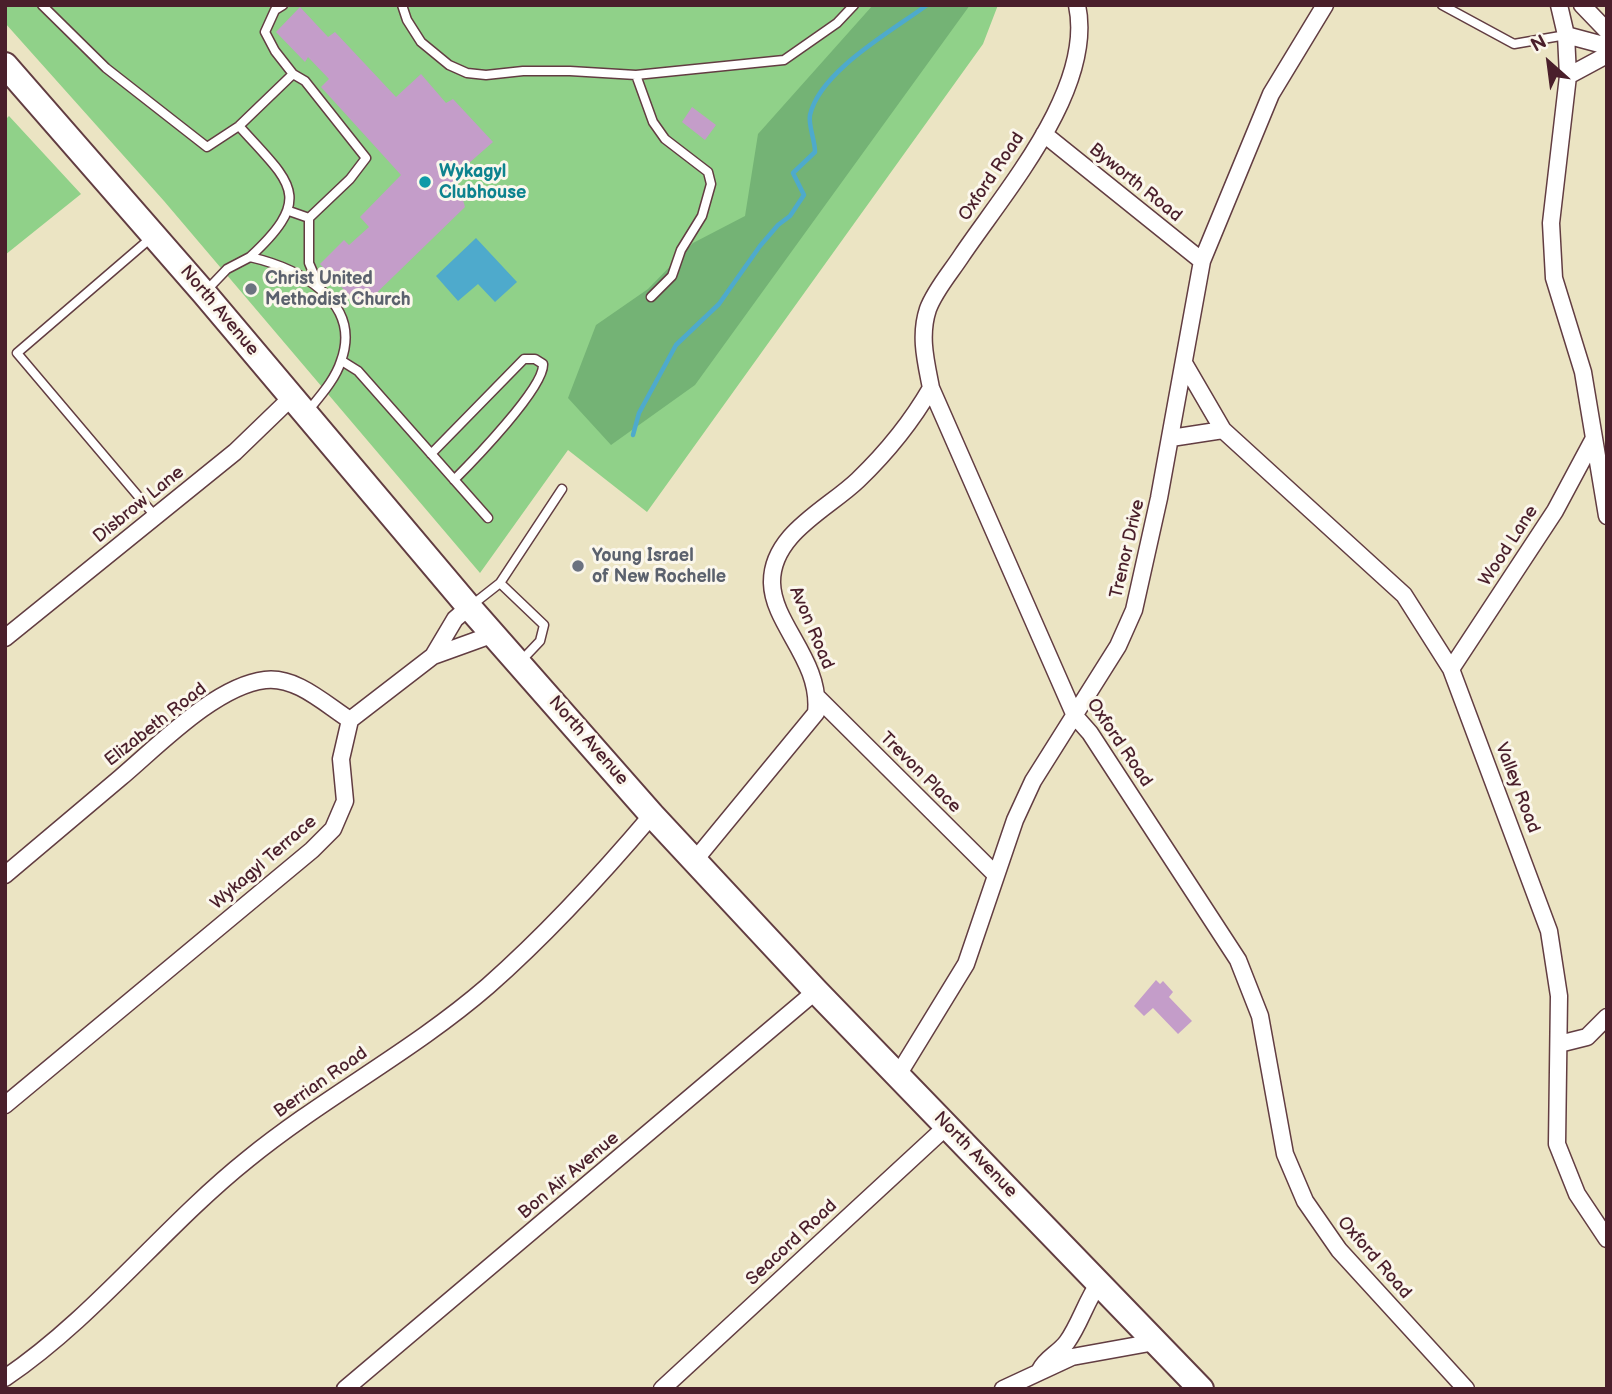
<!DOCTYPE html>
<html>
<head>
<meta charset="utf-8">
<style>
	body { margin:0 }
	#map { position:relative; width:1612px; height:1394px; overflow:hidden; background:#ebe4c3; font-family:"Balsamiq Sans",sans-serif }
	canvas { display:block }
	.frame { position:absolute; inset:0; border:7px solid #4a1f2b; pointer-events:none }
	.north { position:absolute; left:1514px; top:28px; width:70px; height:70px; -webkit-text-stroke:5px #fbf7ec; paint-order:stroke; rotate:332deg; font-size:19px; font-weight:700; line-height:28px; text-align:center; color:#4a1f2b }
	.north::after { content:''; display:block; margin:auto; width:24px; height:32px; background:#4a1f2b; clip-path:polygon(50% 0,100% 100%,50% 72%,0 100%) }
</style>
</head>
<body>
<div id="map">
<canvas width="1612" height="1394"></canvas>
<div class="frame"></div>
<div class="north">N</div>
</div>
<script>
const ctx = document.querySelector('canvas').getContext('2d');
ctx.lineJoin = 'round';
function fill(path, color) {
  ctx.fillStyle = color;
  ctx.fill(path, 'evenodd');
}
function stroke(path, color, width, dash) {
  ctx.strokeStyle = color;
  ctx.lineWidth = width;
  ctx.lineCap = dash ? 'butt' : 'round';
  ctx.setLineDash(dash || []);
  ctx.stroke(path);
}
function write(font, color, halo, rows, align = 'center') {
  ctx.font = font + ' "Balsamiq Sans",sans-serif';
  ctx.lineWidth = 6;
  ctx.setLineDash([]);
  ctx.textBaseline = 'middle';
  ctx.strokeStyle = halo;
  ctx.fillStyle = color;
  for (const [text, x, y, turn = 0] of rows) {
    ctx.save();
    ctx.translate(x, y);
    ctx.rotate((+turn || 0) * Math.PI / 180);
    ctx.textAlign = isNaN(turn) ? turn : align;
    if (halo) ctx.strokeText(text, 0, 0);
    ctx.fillText(text, 0, 0);
    ctx.restore();
  }
}
fill(new Path2D(`
	M 5,5 L 998,5 L 983,44 L 647,512 L 568,450 L 480,573 L 164,201 L 5,23 Z
	M 9,116 L 81,194 L 5,255 L 5,120 Z`), '#90d189');
fill(new Path2D(`
	M 873,5 L 970,5 L 695,385 L 611,445 L 568,398 L 596,325 L 648,289 L 693,243 L 745,216 L 758,134 Z`), '#74b375');
fill(new Path2D(`
	M 476,238 L 517,282 L 495,302 L 478,284 L 458,301 L 436,276 Z`), '#4eaacc');
stroke(new Path2D(`
	M 633,435 L 639,413 L 676,345 L 719,304 L 760,246 L 778,225 L 790,216 L 804,195 L 793,173 L 815,152 C 815,140 808,125 810,115 C 820,71 892,31 927,5`), '#4eaacc', 4.5);
fill(new Path2D(`
	M 300,7 L 328,37 L 335,32 L 396,97 L 421,74 L 446,103 L 453,99 L 493,142 L 453,177 L 459,186 L 465,207 L 361,308 L 320,264 L 344,240 L 349,245 L 369,227 L 360,217 L 401,175 L 321,87 L 329,79 L 308,57 L 305,62 L 276,32 Z
	M 692,107 L 716,125 L 705,140 L 682,122 Z
	M 1156,980 L 1160,984 L 1163,981 L 1173,992 L 1169,997 L 1192,1021 L 1178,1034 L 1153,1008 L 1144,1016 L 1134,1006 Z`), '#c49dc9');
const service = new Path2D(`
	M 42,5 L 106,68 L 207,147 L 239,126 L 293,74 L 305,81 L 366,158 L 350,179 L 309,218 L 309,263 L 319,286
	M 283,5 L 275,10 L 265,32 L 275,51 L 293,74
	M 402,5 L 407,20 L 421,42 L 449,65 L 467,73 L 486,75 L 523,71 L 570,71 L 636,75 L 784,60 L 837,23 L 854,5
	M 1442,5 L 1514,44 L 1566,35
	M 636,75 L 653,122 L 665,139 L 708,172 L 711,184 L 702,216 L 681,250 L 672,276 L 651,297
	M 239,126 C 290,183 316,196 250,257
	M 289,211 L 309,218
	M 152,237 L 17,353 L 155,516
	M 205,292 L 227,269 L 250,257 C 298,268 363,301 341,361 C 335,380 320,396 308,411
	M 342,361 L 358,371 L 488,518
	M 431,454 L 524,359 L 535,359 L 543,364 C 545,387 472,462 454,480
	M 500,583 L 544,625 L 540,641 L 520,662
	M 472,605 L 500,583 L 562,489`);
const minor = new Path2D(`
	M 1077,5 C 1095,88 1006,190 962,255 C 951,272 935,290 928,309 C 919,336 926,362 931,388 L 1075,716 L 1090,733 L 1238,960 L 1260,1016 L 1285,1154 L 1305,1201 L 1339,1250 L 1466,1389
	M 1559,5 L 1566,35 L 1568,76 L 1551,223 L 1554,278 L 1583,372 L 1607,516
	M 1582,5 L 1607,31
	M 1566,35 L 1607,46
	M 1568,76 L 1607,55
	M 1044,134 L 1202,261
	M 1184,363 L 1223,430 L 1404,595 L 1451,669 L 1549,931 L 1559,996 L 1557,1144 L 1577,1194 L 1607,1239
	M 1171,438 L 1223,430
	M 5,638 L 235,452 L 292,397
	M 433,656 L 494,634
	M 1451,669 L 1555,511 L 1593,440
	M 818,698 L 996,875
	M 695,860 L 816,713 C 822,661 773,625 772,583 C 771,534 828,509 858,480 C 886,453 912,421 931,388
	M 5,875 C 43,843 82,810 120,778 C 157,747 215,686 265,680 C 296,676 325,704 350,720
	M 1559,1044 L 1587,1037 L 1607,1017
	M 898,1075 L 966,964 L 1015,820 L 1033,781 L 1118,646 L 1134,610 L 1159,498 L 1202,261 L 1271,94 L 1325,5
	M 5,1105 L 312,850 L 333,829 L 345,801 L 341,759 L 350,720 L 433,656 L 455,619 L 469,607
	M 1040,1370 C 1046,1358 1059,1353 1067,1342 C 1080,1324 1086,1301 1099,1283
	M 5,1378 C 95,1317 163,1227 248,1159 C 324,1097 413,1051 488,986 C 547,934 602,874 652,815
	M 345,1389 L 816,991
	M 662,1389 L 947,1126
	M 1003,1389 L 1072,1357 L 1155,1342`);
const primary = new Path2D(`
	M 5,65 L 204,293 L 469,607 L 652,815 L 816,991 L 1201,1389`);
stroke(service, '#623d42', 11);
stroke(minor, '#623d42', 19);
stroke(primary, '#623d42', 28);
stroke(service, '#fff', 8);
stroke(minor, '#fff', 16);
stroke(primary, '#fff', 24);
for (const [x, y, r, color] of [
	[425,182,7,"#0f9aa8"],
	[251,289,7,"#6b7280"],
	[578,566,7,"#6b7280"]
]) {
  const dot = new Path2D();
  dot.arc(x, y, r, 0, 2 * Math.PI);
  ctx.fillStyle = color;
  ctx.fill(dot);
  stroke(dot, '#fbf7ec', 2.5);
}
write('bold 18px', '#0d838f', '#fbf7ec', [
	["Wykagyl",439,172],
	["Clubhouse",439,193]
], 'left');
write('18px', '#4a1f2b', '#fbf7ec', [
	["Oxford Road",992,177,-56],
	["Byworth Road",1135,183,39],
	["North Avenue",219,311,50],
	["Disbrow Lane",139,505,-39],
	["Wood Lane",1509,546,-57],
	["Trenor Drive",1128,549,-77],
	["Avon Road",811,628,67],
	["Elizabeth Road",156,725,-38],
	["North Avenue",588,741,49],
	["Oxford Road",1119,743,56],
	["Trevon Place",920,773,45],
	["Valley Road",1517,788,69],
	["Wykagyl Terrace",264,863,-41],
	["Berrian Road",321,1083,-35],
	["North Avenue",975,1155,46],
	["Bon Air Avenue",569,1176,-40],
	["Seacord Road",792,1243,-43],
	["Oxford Road",1374,1258,49]
]);
write('bold 18px', '#5b616d', '#fbf7ec', [
	["Christ United",265,279],
	["Methodist Church",265,300],
	["Young Israel",592,556],
	["of New Rochelle",592,577]
], 'left');
</script>
</body>
</html>
